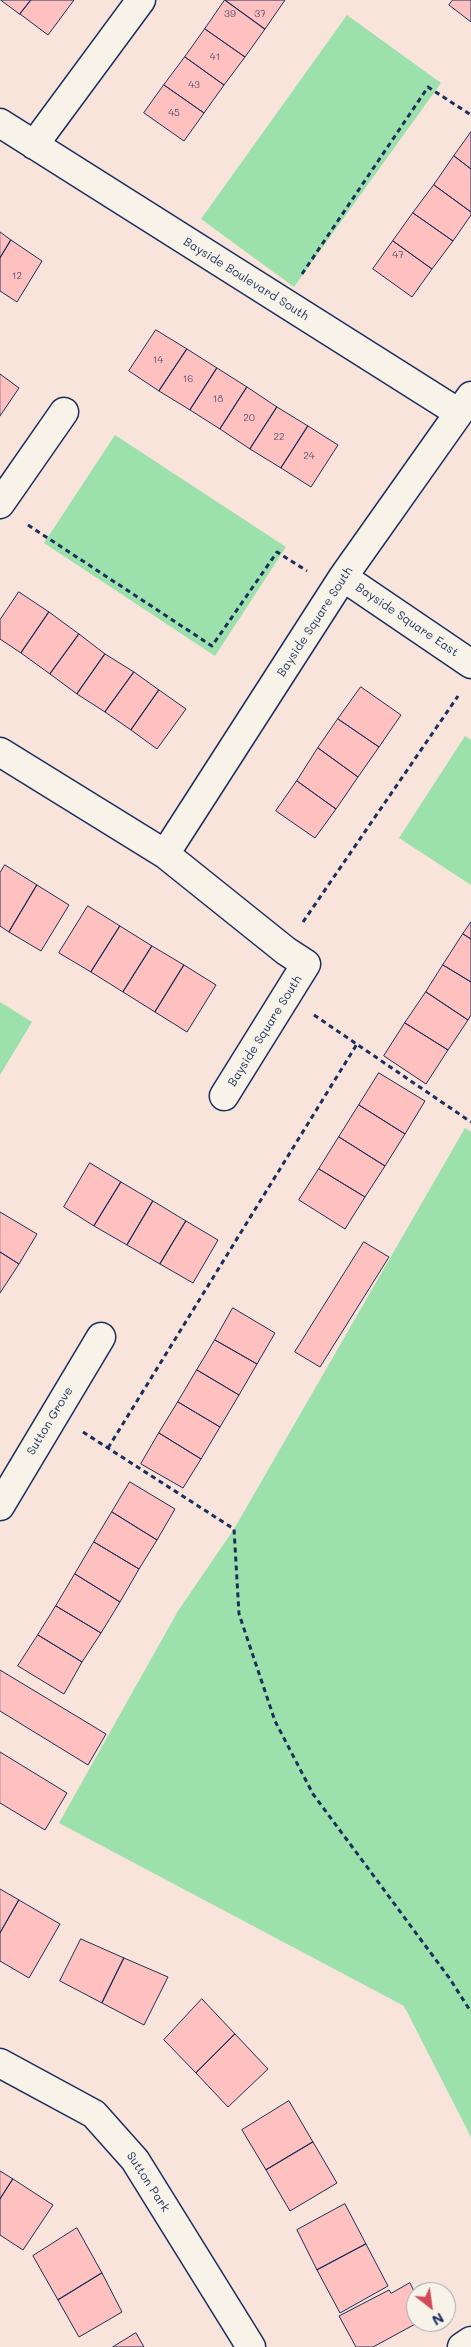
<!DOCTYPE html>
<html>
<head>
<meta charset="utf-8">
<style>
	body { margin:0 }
	#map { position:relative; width:471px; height:2347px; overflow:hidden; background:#f9e4dc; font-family:Mali,sans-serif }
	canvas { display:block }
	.north { position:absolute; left:406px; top:2282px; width:50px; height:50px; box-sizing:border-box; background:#f7f3e8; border:1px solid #9fa5b1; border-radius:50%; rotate:150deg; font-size:14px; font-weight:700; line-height:20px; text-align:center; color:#1b2f5e }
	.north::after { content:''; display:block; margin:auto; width:18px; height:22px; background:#d1495b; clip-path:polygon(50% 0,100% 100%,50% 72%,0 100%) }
</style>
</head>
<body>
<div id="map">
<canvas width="471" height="2347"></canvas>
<div class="north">N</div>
</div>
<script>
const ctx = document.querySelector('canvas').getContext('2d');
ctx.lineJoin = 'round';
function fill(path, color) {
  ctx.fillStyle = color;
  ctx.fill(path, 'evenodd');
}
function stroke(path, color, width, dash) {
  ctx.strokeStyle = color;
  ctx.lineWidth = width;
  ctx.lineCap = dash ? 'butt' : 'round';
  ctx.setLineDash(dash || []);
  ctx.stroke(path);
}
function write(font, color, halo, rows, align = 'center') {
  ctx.font = font + ' Mali,sans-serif';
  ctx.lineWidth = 4.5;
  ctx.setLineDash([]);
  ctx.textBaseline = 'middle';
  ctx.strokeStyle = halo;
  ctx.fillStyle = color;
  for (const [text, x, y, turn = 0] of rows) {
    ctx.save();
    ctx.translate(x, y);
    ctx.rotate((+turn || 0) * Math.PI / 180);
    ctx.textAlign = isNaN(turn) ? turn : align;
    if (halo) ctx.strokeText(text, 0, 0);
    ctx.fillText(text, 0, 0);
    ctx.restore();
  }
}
fill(new Path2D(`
	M 347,15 L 441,83 L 294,287 L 201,219 Z
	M 115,435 L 286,547 L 215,656 L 44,543 Z
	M 465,736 L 471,740 L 471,885 L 399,838 Z
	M 0,1002 L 32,1022 L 0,1075 Z
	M 465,1128 L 471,1132 L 471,2137 L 404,2006 L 59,1823 L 178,1611 L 234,1529 Z`), '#9ce0ac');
const building = new Path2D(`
	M 1,0 L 31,0 L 20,14 Z
	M 31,0 L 74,0 L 48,35 L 20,14 Z
	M 225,0 L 265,29 L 245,57 L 205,29 Z
	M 225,0 L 285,0 L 265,29 Z
	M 453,0 L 471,0 L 471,22 L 449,5 Z
	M 205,29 L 245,57 L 224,85 L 185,57 Z
	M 185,57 L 224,85 L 204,113 L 164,85 Z
	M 164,85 L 204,113 L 184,141 L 144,113 Z
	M 471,132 L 471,169 L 454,156 Z
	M 454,156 L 471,169 L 471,212 L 434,185 Z
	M 434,185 L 471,212 L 471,215 L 453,241 L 413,213 Z
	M 413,213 L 453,241 L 432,269 L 393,241 Z
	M 0,232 L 11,240 L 0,258 Z
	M 11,240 L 42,261 L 17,302 L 0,291 L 0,258 Z
	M 393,241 L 432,269 L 412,297 L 373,269 Z
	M 156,330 L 187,349 L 159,391 L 129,371 Z
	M 187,349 L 217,368 L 190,410 L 159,391 Z
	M 217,368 L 247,387 L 220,429 L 190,410 Z
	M 0,374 L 19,388 L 0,416 Z
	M 247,387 L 277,407 L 250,449 L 220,429 Z
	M 277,407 L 308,426 L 281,468 L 250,449 Z
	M 308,426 L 338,445 L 311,487 L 281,468 Z
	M 19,592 L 49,612 L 21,653 L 0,639 L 0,620 Z
	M 49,612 L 79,634 L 50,674 L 21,653 Z
	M 79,634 L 105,654 L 77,694 L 50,674 Z
	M 105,654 L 134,672 L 105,712 L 77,694 Z
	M 134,672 L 159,690 L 131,730 L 105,712 Z
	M 361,687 L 401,715 L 379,747 L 338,719 Z
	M 159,690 L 186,709 L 157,749 L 131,730 Z
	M 338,719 L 379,747 L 358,777 L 318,748 Z
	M 318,748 L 358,777 L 336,809 L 297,781 Z
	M 297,781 L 336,809 L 315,838 L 276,811 Z
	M 5,865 L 37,885 L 9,932 L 0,926 L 0,873 Z
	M 37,885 L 69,905 L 41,951 L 9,932 Z
	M 88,906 L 120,926 L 91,972 L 59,953 Z
	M 471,922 L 471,939 L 463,934 Z
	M 120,926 L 152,946 L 123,992 L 91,972 Z
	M 463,934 L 471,939 L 471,982 L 443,965 Z
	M 152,946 L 184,965 L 155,1012 L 123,992 Z
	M 184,965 L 216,985 L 187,1032 L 155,1012 Z
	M 443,965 L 471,982 L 471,1015 L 468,1020 L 426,992 Z
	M 426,992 L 468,1020 L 448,1050 L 405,1023 Z
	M 405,1023 L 448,1050 L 426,1084 L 384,1056 Z
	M 379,1073 L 425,1101 L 405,1134 L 359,1105 Z
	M 359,1105 L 405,1134 L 385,1166 L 339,1137 Z
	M 339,1137 L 385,1166 L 365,1197 L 319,1169 Z
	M 90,1163 L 121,1182 L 94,1226 L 64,1207 Z
	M 319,1169 L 365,1197 L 345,1229 L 299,1200 Z
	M 121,1182 L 153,1201 L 127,1245 L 94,1226 Z
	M 153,1201 L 186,1221 L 160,1264 L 127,1245 Z
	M 0,1212 L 37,1234 L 19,1264 L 0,1252 Z
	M 186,1221 L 218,1240 L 193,1283 L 160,1264 Z
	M 364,1242 L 389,1257 L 320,1367 L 295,1352 Z
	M 0,1252 L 19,1264 L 0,1293 Z
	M 233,1308 L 275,1333 L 257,1364 L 215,1340 Z
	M 215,1340 L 257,1364 L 239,1395 L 197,1370 Z
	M 197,1370 L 239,1395 L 220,1427 L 178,1402 Z
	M 178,1402 L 220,1427 L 201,1459 L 159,1433 Z
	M 159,1433 L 201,1459 L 183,1488 L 141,1464 Z
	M 130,1482 L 175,1509 L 157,1540 L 112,1512 Z
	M 112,1512 L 157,1540 L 139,1569 L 94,1542 Z
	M 94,1542 L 139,1569 L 120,1602 L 75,1574 Z
	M 75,1574 L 120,1602 L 101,1633 L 56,1606 Z
	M 56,1606 L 101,1633 L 82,1662 L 38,1635 Z
	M 38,1635 L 82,1662 L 64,1694 L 18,1666 Z
	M 0,1670 L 106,1734 L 88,1765 L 0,1711 Z
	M 0,1752 L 67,1793 L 45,1830 L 0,1803 Z
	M 0,1889 L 19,1900 L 0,1933 Z
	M 19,1900 L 60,1924 L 29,1978 L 0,1961 L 0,1933 Z
	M 81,1939 L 124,1958 L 102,2003 L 60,1981 Z
	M 124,1958 L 168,1977 L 144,2025 L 102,2003 Z
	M 202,1999 L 235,2034 L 196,2073 L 164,2040 Z
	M 235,2034 L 268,2069 L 228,2107 L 196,2073 Z
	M 289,2101 L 313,2142 L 266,2170 L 242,2130 Z
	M 313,2142 L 337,2183 L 290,2211 L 266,2170 Z
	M 0,2171 L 13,2179 L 0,2199 Z
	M 13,2179 L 53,2205 L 23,2250 L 0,2235 L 0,2199 Z
	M 345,2204 L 366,2244 L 317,2270 L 297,2230 Z
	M 77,2228 L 102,2273 L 58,2300 L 33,2256 Z
	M 366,2244 L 388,2286 L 340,2313 L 317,2270 Z
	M 102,2273 L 122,2312 L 79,2337 L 58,2300 Z
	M 410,2283 L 416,2295 L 416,2322 L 419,2322 L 373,2347 L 356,2347 L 339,2316 L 389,2290 L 391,2293 Z
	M 136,2333 L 144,2347 L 113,2347 Z`);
fill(building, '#fec1bf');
stroke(building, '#1b2f5e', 1);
const minor = new Path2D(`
	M 0,123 L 459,413
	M 34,145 L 141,0
	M 0,504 L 64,412
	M 343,577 L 471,664
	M 0,752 L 165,854 L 286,951 L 306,964 L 224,1096
	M 165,854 L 343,577 L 471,396
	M 0,1506 L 101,1337
	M 0,2063 L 94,2114 L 135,2160 L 251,2347
	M 462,2347 L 471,2341`);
stroke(minor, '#1b2f5e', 31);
stroke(new Path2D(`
	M 302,274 L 428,87 L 471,115
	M 28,525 L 212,646 L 277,552 L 307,571
	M 303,922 L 458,696
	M 314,1015 L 471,1122
	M 83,1432 L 234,1529 L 239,1614 L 275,1721 L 313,1794 L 450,1979 L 471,2012
	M 108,1448 L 357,1044`), '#1b2f5e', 3, [5, 4]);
stroke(minor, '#f7f3e8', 28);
write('10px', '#545476', null, [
	["39",230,14],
	["37",260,14],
	["41",215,57],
	["43",194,85],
	["45",174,113],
	["47",398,255],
	["12",17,276],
	["14",158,360],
	["16",188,379],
	["18",218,399],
	["20",249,418],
	["22",279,437],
	["24",309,456]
]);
write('12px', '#1b2f5e', '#f7f3e8', [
	["Bayside Boulevard South",246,279,32],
	["Bayside Square East",407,620,34],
	["Bayside Square South",315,622,-57],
	["Bayside Square South",265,1031,-58],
	["Sutton Grove",50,1421,-59],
	["Sutton Park",148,2182,57]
]);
</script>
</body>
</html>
